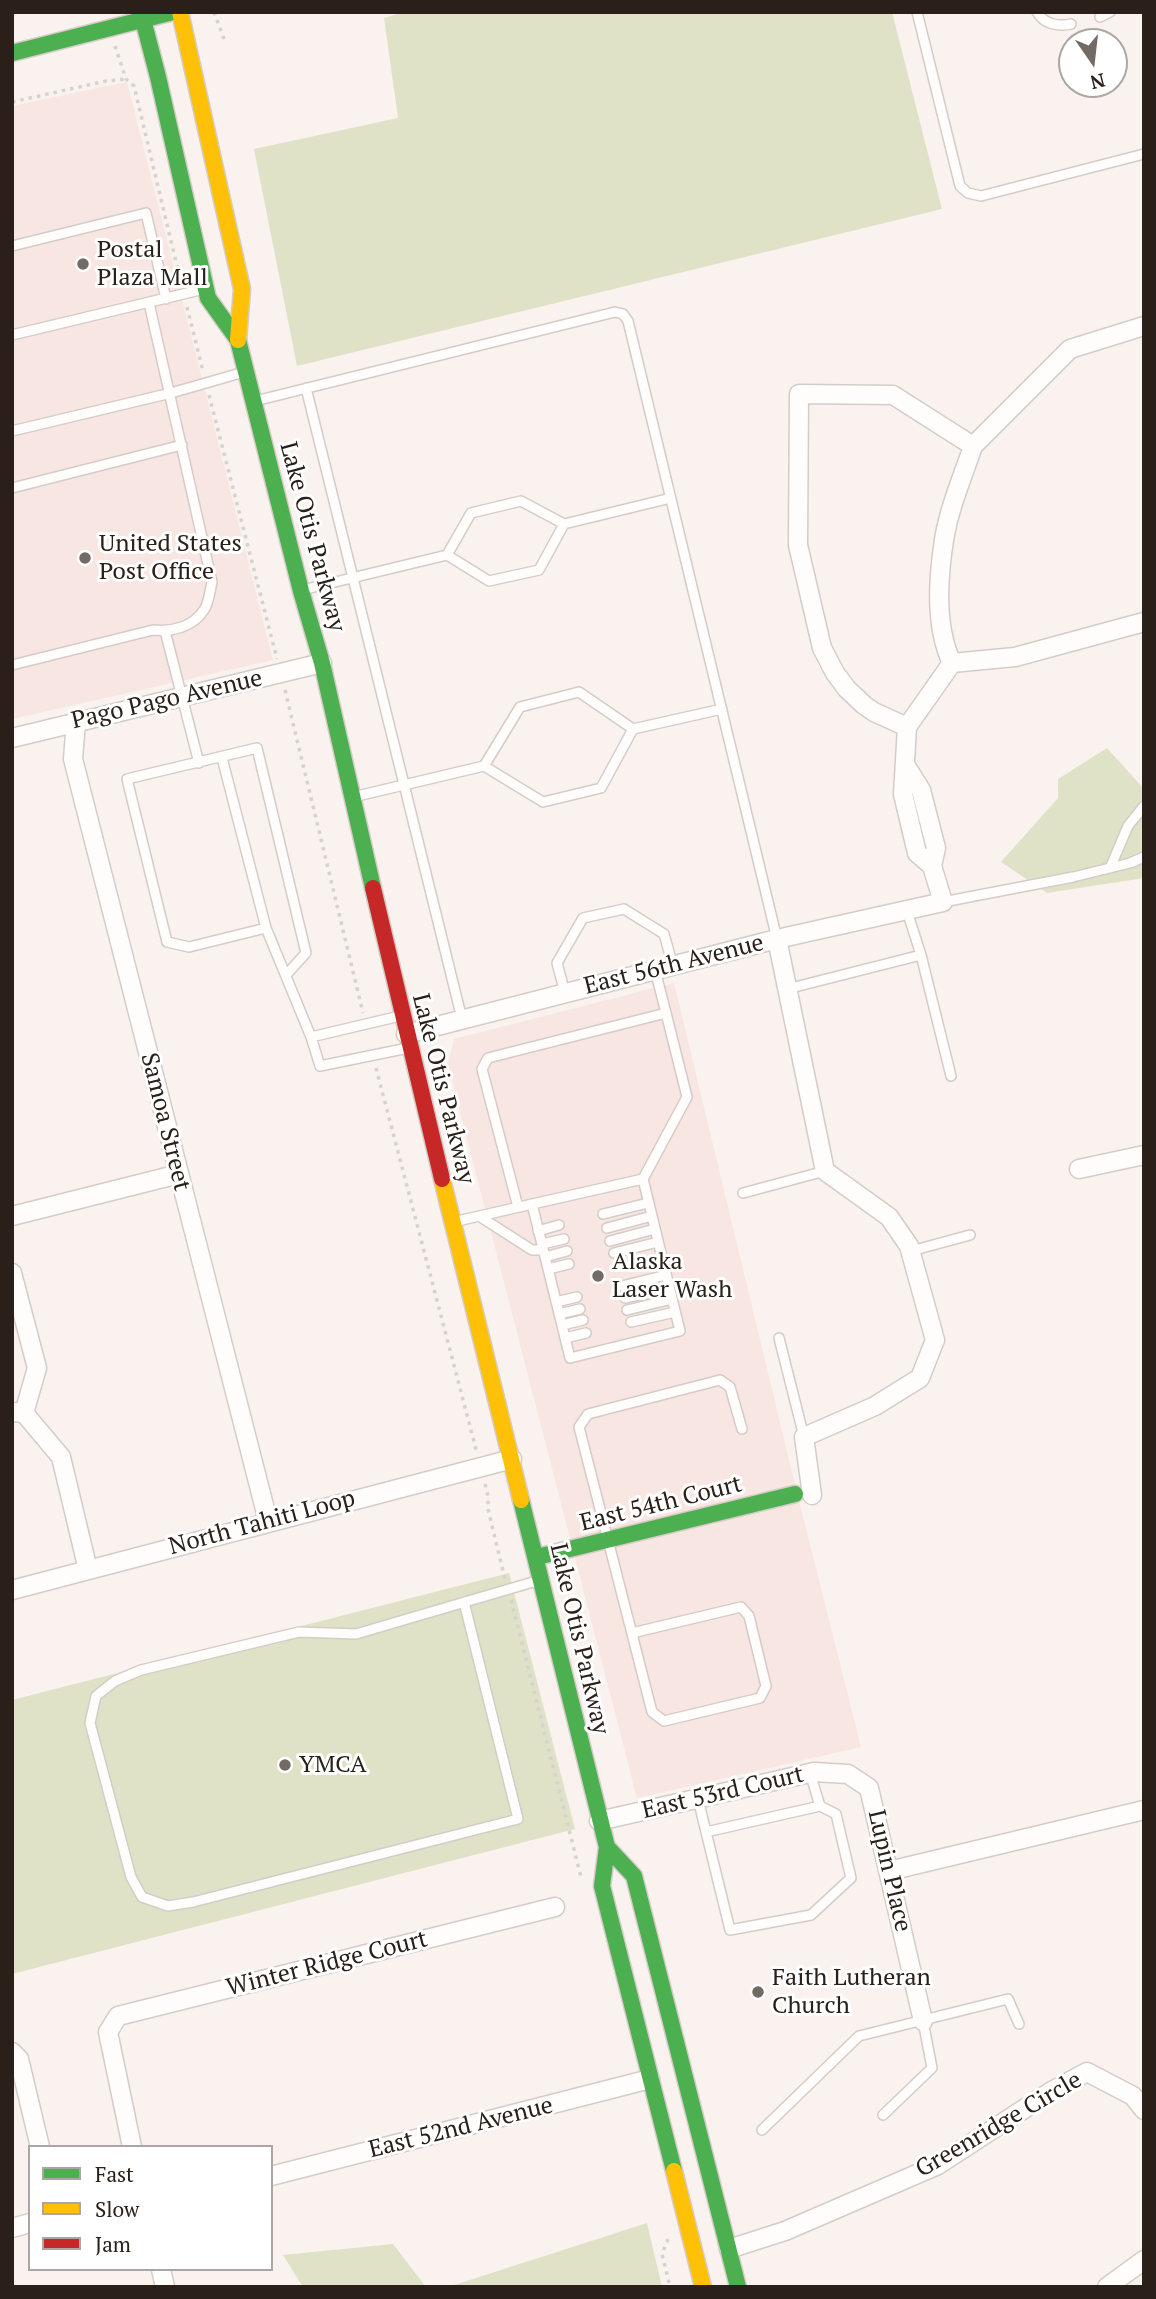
<!DOCTYPE html>
<html>
<head>
<meta charset="utf-8">
<style>
	body { margin:0 }
	#map { position:relative; width:1156px; height:2299px; overflow:hidden; background:#f9f2ee; font-family:"PT Serif",serif }
	canvas { display:block }
	.frame { position:absolute; inset:0; border:14px solid #2a2019; pointer-events:none }
	.legend { position:absolute; left:28px; top:2145px; width:245px; height:126px; box-sizing:border-box; background:#fff; border:2px solid #aaa6a3; margin:0; padding:9px 12px; list-style:none; font-size:21px; color:#2a2019 }
	.legend li { display:flex; align-items:center; gap:14px; height:35px }
	.legend b { width:35px; border:2px solid #aaa6a3 }
	.north { position:absolute; left:1058px; top:28px; width:70px; height:70px; box-sizing:border-box; background:#fff; border:2px solid #aaa6a3; border-radius:50%; rotate:166deg; font-size:19px; font-weight:700; line-height:28px; text-align:center; color:#2a2019 }
	.north::after { content:''; display:block; margin:auto; width:24px; height:32px; background:#726a64; clip-path:polygon(50% 0,100% 100%,50% 72%,0 100%) }
</style>
</head>
<body>
<div id="map">
<canvas width="1156" height="2299"></canvas>
<div class="frame"></div>
<ul class="legend">
<li><b style="height:9px;background:#4caf50"></b>Fast</li>
<li><b style="height:9px;background:#ffc107"></b>Slow</li>
<li><b style="height:9px;background:#c62828"></b>Jam</li>
</ul>
<div class="north">N</div>
</div>
<script>
const ctx = document.querySelector('canvas').getContext('2d');
ctx.lineJoin = 'round';
function fill(path, color) {
  ctx.fillStyle = color;
  ctx.fill(path, 'evenodd');
}
function stroke(path, color, width, dash) {
  ctx.strokeStyle = color;
  ctx.lineWidth = width;
  ctx.lineCap = dash ? 'butt' : 'round';
  ctx.setLineDash(dash || []);
  ctx.stroke(path);
}
function write(font, color, halo, rows, align = 'center') {
  ctx.font = font + ' "PT Serif",serif';
  ctx.lineWidth = 6;
  ctx.setLineDash([]);
  ctx.textBaseline = 'middle';
  ctx.strokeStyle = halo;
  ctx.fillStyle = color;
  for (const [text, x, y, turn = 0] of rows) {
    ctx.save();
    ctx.translate(x, y);
    ctx.rotate((+turn || 0) * Math.PI / 180);
    ctx.textAlign = isNaN(turn) ? turn : align;
    if (halo) ctx.strokeText(text, 0, 0);
    ctx.fillText(text, 0, 0);
    ctx.restore();
  }
}
fill(new Path2D(`
	M 127,82 L 273,660 L 12,719 L 12,106 Z
	M 674,983 L 795,1485 L 861,1747 L 637,1798 L 448,1065 L 454,1039 Z`), '#f7e6e1');
fill(new Path2D(`
	M 405,12 L 892,12 L 942,209 L 297,366 L 254,149 L 398,118 L 384,18 Z
	M 1107,748 L 1144,789 L 1144,878 L 1047,893 L 1001,862 L 1058,798 L 1058,779 Z
	M 509,1573 L 575,1829 L 12,1974 L 12,1700 Z
	M 647,2223 L 662,2287 L 448,2287 Z
	M 393,2244 L 426,2287 L 303,2287 L 283,2255 Z`), '#dfe2c7');
const lane = new Path2D(`
	M 917,12 L 960,186 L 968,193 L 981,196 L 1144,154
	M 1037,12 C 1044,24 1058,27 1071,24
	M 1100,17 L 1110,12
	M 12,246 L 146,213 L 166,299
	M 12,335 L 204,289
	M 306,388 L 462,1019
	M 255,401 L 615,312 L 623,314 L 628,321 L 777,939
	M 12,431 L 171,393 L 244,372
	M 12,488 L 182,445
	M 521,501 L 564,524 L 539,570 L 489,581 L 447,555 L 471,513 Z
	M 564,524 L 671,498
	M 302,590 L 447,555
	M 165,631 L 199,763
	M 12,665 L 153,630 C 172,632 193,627 204,610 C 209,603 210,590 212,582 L 149,303
	M 579,692 L 633,729 L 601,788 L 543,802 L 484,766 L 520,707 Z
	M 633,729 L 722,709
	M 222,758 L 266,928 L 311,1037 L 320,1066 L 408,1048
	M 353,797 L 484,766
	M 1110,868 L 1128,826 L 1144,806
	M 943,902 L 1073,877 L 1130,863 L 1144,857
	M 907,911 L 921,955 L 951,1076
	M 266,928 L 189,947 L 167,942 L 127,779 L 257,748 L 306,953 L 286,975
	M 655,970 L 666,1013
	M 787,989 L 921,955
	M 565,993 L 557,963 L 583,918 L 624,909 L 664,934 L 673,966
	M 311,1037 L 400,1016
	M 743,1193 L 825,1171
	M 518,1207 L 482,1069 L 488,1058 L 666,1013 L 687,1097 L 643,1179 L 680,1331 L 570,1358 L 532,1204
	M 603,1214 L 648,1203
	M 479,1216 L 532,1250 L 543,1250
	M 453,1222 L 643,1179
	M 607,1228 L 652,1216
	M 538,1231 L 559,1225
	M 610,1241 L 655,1229
	M 542,1244 L 564,1239
	M 911,1251 L 970,1235
	M 614,1253 L 658,1242
	M 545,1257 L 567,1251
	M 548,1269 L 569,1264
	M 622,1286 L 666,1275
	M 625,1298 L 669,1288
	M 556,1302 L 577,1297
	M 627,1310 L 672,1299
	M 559,1314 L 580,1309
	M 631,1322 L 675,1312
	M 562,1325 L 583,1320
	M 565,1338 L 586,1333
	M 779,1338 L 804,1437
	M 464,1602 L 518,1819 L 193,1902 L 168,1906 L 142,1897 L 131,1877 L 90,1723 L 96,1696 L 115,1681 L 141,1670 L 299,1632 L 356,1634 L 540,1580
	M 632,1633 L 741,1607 L 749,1616 L 766,1686 L 760,1698 L 664,1721 L 652,1712 L 579,1427 L 588,1414 L 720,1380 L 730,1387 L 742,1429
	M 698,1799 L 706,1832 L 820,1806 L 810,1773
	M 706,1832 L 730,1930 L 811,1915 L 851,1878 L 836,1814 L 820,1806
	M 883,2115 L 932,2068 L 923,2021
	M 762,2130 L 859,2036 L 1008,1999 L 1019,2024`);
const street = new Path2D(`
	M 973,446 L 1070,349 L 1144,326
	M 76,722 L 73,759 L 268,1521
	M 907,727 L 874,712 L 864,705 L 847,689 L 835,673 L 822,648 L 798,545 L 799,394 L 893,395 L 973,446 C 963,476 949,508 944,540 C 938,578 935,628 952,663
	M 12,738 L 322,663
	M 932,866 L 917,853 L 903,794 L 907,727 L 952,663 L 1015,657 L 1144,622
	M 777,939 L 825,1171 L 889,1217 L 909,1246 L 935,1340 L 920,1378 L 875,1406 L 804,1437 L 812,1495
	M 406,1034 L 777,939 L 943,902 L 932,866 L 936,848 L 921,790 L 906,766
	M 1079,1169 L 1144,1155
	M 12,1216 L 179,1174
	M 12,1273 L 37,1368 L 24,1413
	M 12,1412 L 24,1413 L 61,1457 L 88,1570
	M 12,1590 L 512,1459
	M 599,1821 L 814,1772 L 848,1774 L 869,1788 L 923,2021
	M 889,1871 L 1144,1810
	M 12,2052 L 19,2059 L 40,2147
	M 132,2147 L 108,2032 L 118,2016 L 555,1907
	M 271,2176 L 650,2079
	M 12,2228 L 30,2223
	M 729,2249 L 785,2231 L 938,2165 L 1050,2092 L 1087,2072 L 1133,2096 L 1144,2110
	M 161,2269 L 165,2287
	M 1107,2287 L 1144,2260`);
const fast = new Path2D(`
	M 141,12 L 158,77 L 208,298 L 238,340 L 301,591 L 322,663 L 373,888
	M 12,53 L 173,12
	M 521,1500 L 607,1847 L 602,1886 L 674,2171
	M 537,1557 L 795,1494
	M 607,1847 L 634,1876 L 738,2287`);
const slow = new Path2D(`
	M 180,12 L 242,289 L 238,340
	M 442,1179 L 521,1500
	M 674,2171 L 703,2287`);
const jam = new Path2D(`
	M 373,888 L 442,1179`);
stroke(lane, '#d5ccc7', 12);
stroke(street, '#d5ccc7', 21);
stroke(fast, '#d5ccc7', 19);
stroke(slow, '#d5ccc7', 19);
stroke(jam, '#d5ccc7', 19);
stroke(new Path2D(`
	M 214,12 L 224,39
	M 115,46 L 126,79 L 134,86 L 181,283
	M 12,102 L 106,81 L 126,79
	M 187,307 L 203,371
	M 209,395 L 277,659
	M 285,690 L 363,1013
	M 376,1068 L 477,1453
	M 485,1484 L 488,1496 L 488,1509 L 505,1579
	M 511,1600 L 581,1877
	M 668,2239 L 662,2254 L 670,2287`), '#d5d3d0', 3.5, [3.5, 5]);
stroke(lane, '#fefdfc', 9);
stroke(street, '#fefdfc', 18);
stroke(fast, '#4caf50', 16);
stroke(slow, '#ffc107', 16);
stroke(jam, '#c62828', 16);
for (const [x, y, r, color] of [
	[83,264,7,"#726a64"],
	[85,558,7,"#726a64"],
	[598,1276,7,"#726a64"],
	[285,1765,7,"#726a64"],
	[758,1992,7,"#726a64"]
]) {
  const dot = new Path2D();
  dot.arc(x, y, r, 0, 2 * Math.PI);
  ctx.fillStyle = color;
  ctx.fill(dot);
  stroke(dot, '#fff', 2.5);
}
write('24px', '#2a2019', '#fff', [
	["Postal",97,250],
	["Plaza Mall",97,278],
	["United States",99,544],
	["Post Office",99,572],
	["Alaska",612,1262],
	["Laser Wash",612,1290],
	["YMCA",299,1765],
	["Faith Lutheran",772,1978],
	["Church",772,2006]
], 'left');
write('24px', '#2a2019', '#fff', [
	["Lake Otis Parkway",312,537,75],
	["Pago Pago Avenue",167,700,-13],
	["East 56th Avenue",674,965,-14],
	["Lake Otis Parkway",443,1089,76],
	["Samoa Street",165,1122,76],
	["East 54th Court",661,1504,-14],
	["North Tahiti Loop",262,1523,-15],
	["Lake Otis Parkway",579,1639,77],
	["East 53rd Court",723,1793,-13],
	["Lupin Place",889,1871,77],
	["Winter Ridge Court",327,1964,-14],
	["Greenridge Circle",999,2125,-30],
	["East 52nd Avenue",461,2128,-14]
]);
</script>
</body>
</html>
